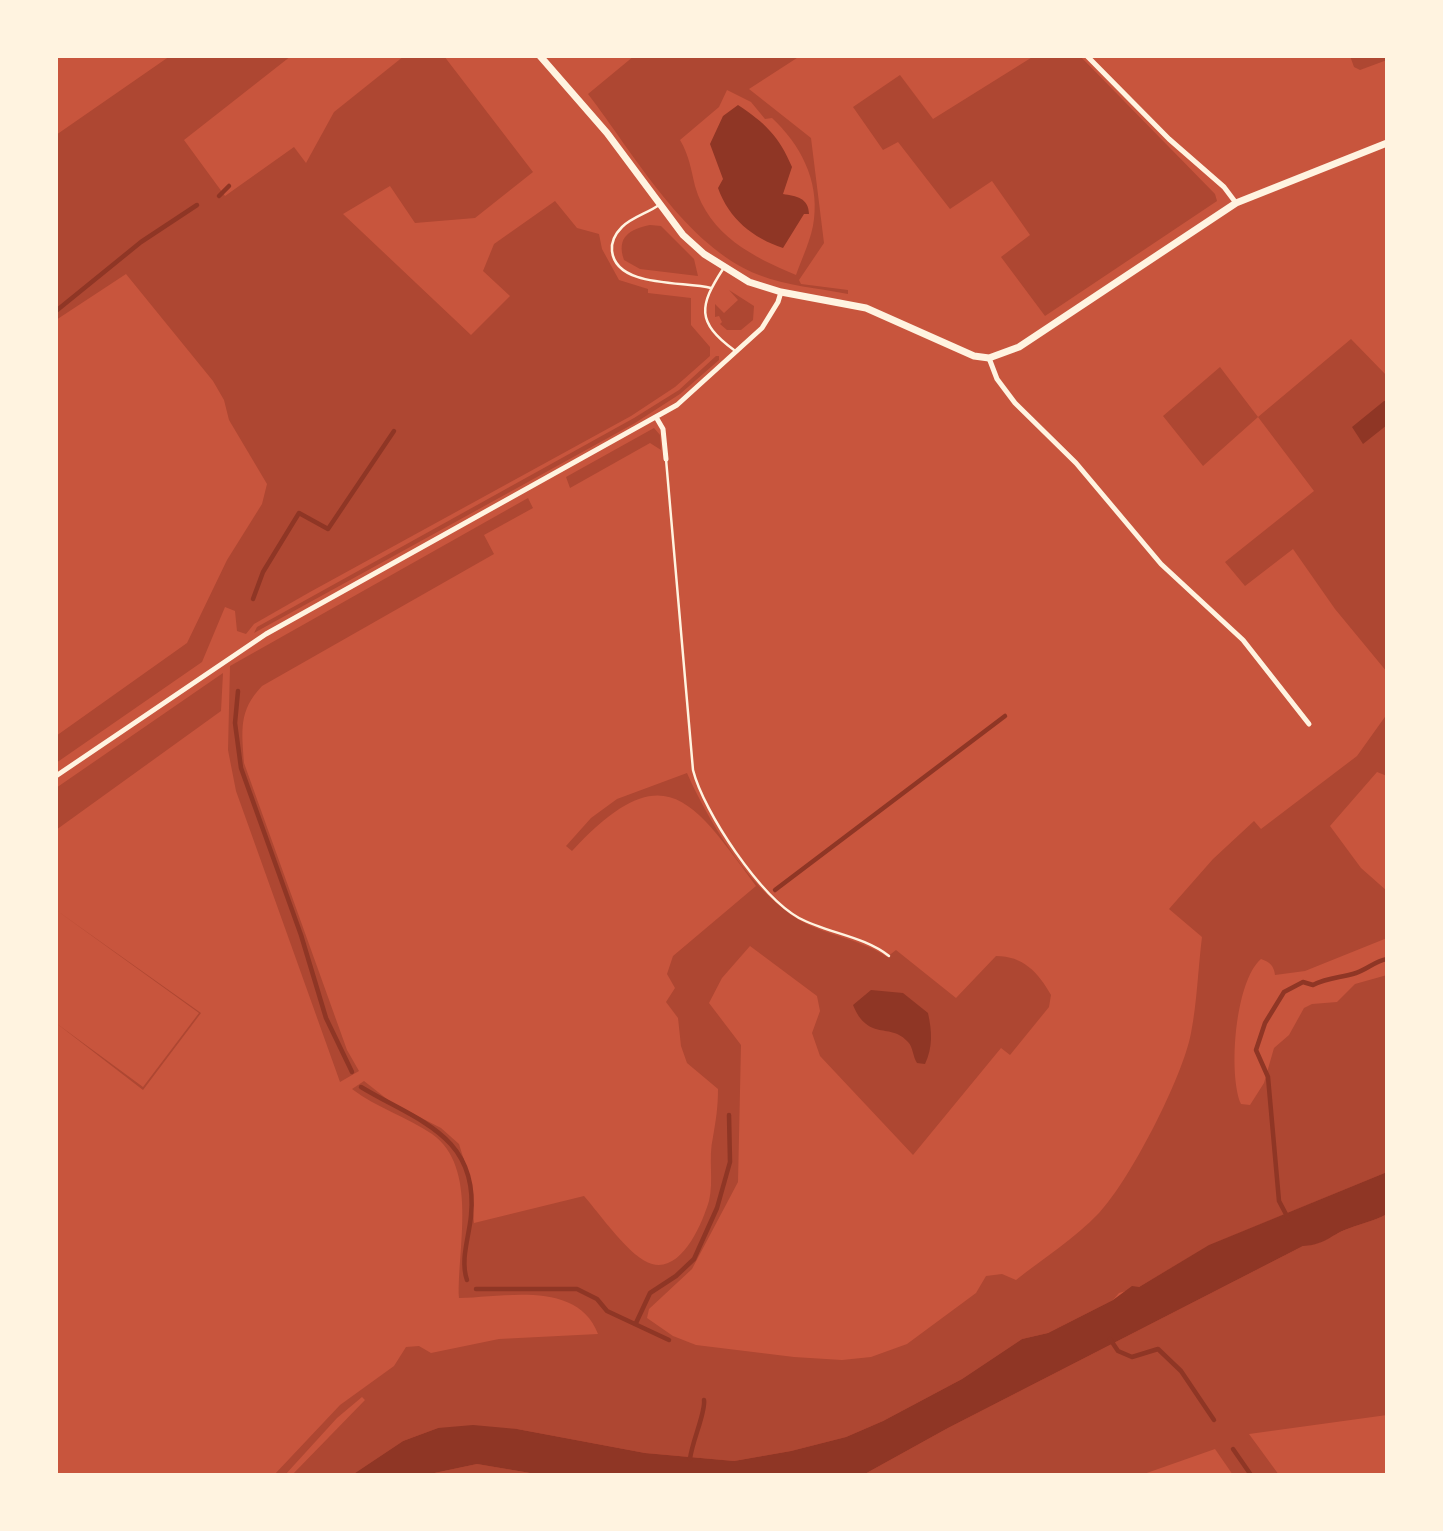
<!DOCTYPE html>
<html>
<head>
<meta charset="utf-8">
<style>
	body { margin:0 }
	#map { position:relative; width:1443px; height:1531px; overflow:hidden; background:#c8553d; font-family:Georgia,serif }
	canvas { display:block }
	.frame { position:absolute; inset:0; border:58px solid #fff3e0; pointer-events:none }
</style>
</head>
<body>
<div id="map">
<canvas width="1443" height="1531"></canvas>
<div class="frame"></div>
</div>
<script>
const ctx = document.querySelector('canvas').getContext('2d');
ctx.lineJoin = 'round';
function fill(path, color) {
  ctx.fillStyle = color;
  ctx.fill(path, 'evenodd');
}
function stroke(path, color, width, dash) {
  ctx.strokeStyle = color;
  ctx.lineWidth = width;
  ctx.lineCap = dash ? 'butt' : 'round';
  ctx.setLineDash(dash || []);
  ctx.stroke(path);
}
fill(new Path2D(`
	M 170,56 L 291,56 L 184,140 L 225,196 L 294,147 L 306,163 L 334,112 L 404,56 L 444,56 L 533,172 L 475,218 L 415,223 L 390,186 L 343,214 L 471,335 L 510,296 L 483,271 L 494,244 L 555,201 L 577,228 L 599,234 L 602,249 L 619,280 L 648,289 L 648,293 L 691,298 L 691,325 L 710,347 L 710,356 L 675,387 L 631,416 L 310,592 L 254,624 L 246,634 L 237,631 L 235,611 L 225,607 L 202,662 L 56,763 L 56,736 L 187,643 L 227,560 L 262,504 L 267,484 L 229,420 L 224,400 L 213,381 L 126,274 L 56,320 L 56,135 Z
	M 634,56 L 800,56 L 749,89 L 811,138 L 824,243 L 799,280 L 801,284 L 848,290 L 848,294 C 818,288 787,286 759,275 C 686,247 634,154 588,94 ZM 727,90 L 751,102 L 765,119 L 772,118 C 800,144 819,180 814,219 C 812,238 802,258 796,275 C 753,257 709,235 695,186 C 691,169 689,155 680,140 L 719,107 Z
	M 1034,56 L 1080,56 L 1215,194 L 1217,201 L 1045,316 L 1001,257 L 1030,235 L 992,181 L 950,209 L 898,142 L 883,150 L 853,107 L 900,75 L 933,119 Z
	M 1350,56 L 1387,56 L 1387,60 L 1360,70 L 1354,67 Z
	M 650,225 L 661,226 L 694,259 L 698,276 L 640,269 L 624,260 C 616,237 630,229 650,225 Z
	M 729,290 L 754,306 L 753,320 L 741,330 L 727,330 L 720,324 L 722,322 L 719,316 L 715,317 L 715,304 L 724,313 L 738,300 Z
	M 1351,339 L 1387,376 L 1387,672 L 1335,609 L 1293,549 L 1245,586 L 1225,562 L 1314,491 L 1258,417 L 1203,466 L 1163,416 L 1220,367 L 1258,417 Z
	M 716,356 L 719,356 L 719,360 L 680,394 L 635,423 L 254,633 L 257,627 L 634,418 L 679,390 Z
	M 654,428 L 660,435 L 661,450 L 650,443 L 570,488 L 566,477 Z
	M 528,498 L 533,508 L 484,535 L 494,554 L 262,686 C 238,711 242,731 244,763 L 347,1050 L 359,1071 L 340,1082 L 236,791 L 228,750 L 230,666 Z
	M 223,673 L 221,711 L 56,830 L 56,788 Z
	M 1387,714 L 1387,776 L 1377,772 L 1330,826 L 1361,868 L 1387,891 L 1387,938 L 1305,971 L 1275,975 C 1274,966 1270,962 1261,959 C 1235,981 1228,1074 1241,1104 L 1250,1105 L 1264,1083 L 1274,1048 L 1289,1035 L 1304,1008 L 1312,1004 L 1337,1002 L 1355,984 L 1387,975 L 1387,1172 L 1210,1245 L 1139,1287 L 1119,1293 L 1113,1300 L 1048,1333 L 1022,1339 L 962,1379 L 883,1421 L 846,1437 L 791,1451 L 734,1461 L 645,1453 L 517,1429 L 438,1428 L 403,1441 L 352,1475 L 292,1475 L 365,1400 L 362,1397 L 337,1418 L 285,1475 L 274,1475 L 340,1405 L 394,1366 L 406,1347 L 419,1346 L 431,1353 L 499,1339 L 598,1334 C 578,1280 504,1297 459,1298 C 457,1249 479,1167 432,1134 C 407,1117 377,1108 352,1089 L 364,1081 L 392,1103 L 441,1128 L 459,1144 L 471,1183 L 474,1223 L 584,1196 C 599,1213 631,1259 652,1264 C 682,1272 702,1224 709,1201 C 714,1181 708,1158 713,1137 C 716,1120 718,1107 718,1089 L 687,1063 L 681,1046 L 678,1018 L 666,1002 L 675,988 L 667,974 L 673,956 L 756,886 C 692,799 664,752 572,851 L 566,846 L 591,818 L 617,799 L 687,773 C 709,823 756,899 807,924 C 832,936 864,941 887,957 L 896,950 L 956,998 L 996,956 C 1023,956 1038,972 1051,995 L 1049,1007 L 1010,1055 L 1001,1048 L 913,1155 L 820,1056 L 812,1033 L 820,1011 L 817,996 L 750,946 L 722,978 L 709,1003 L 741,1045 L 738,1182 L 692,1269 L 649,1309 L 647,1318 L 673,1336 L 696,1345 L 794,1357 L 842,1360 L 871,1357 L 907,1344 L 976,1293 L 986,1276 L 1002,1274 L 1016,1280 C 1044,1258 1075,1238 1099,1213 C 1130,1180 1183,1077 1191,1033 C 1197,1002 1198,969 1202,937 L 1169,909 L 1213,859 L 1254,821 L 1261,829 L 1357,756 Z
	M 56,910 L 201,1013 L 143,1090 L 56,1023 L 143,1087 L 199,1013 Z
	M 1387,1214 L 1387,1415 L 1249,1434 L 1279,1475 L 1233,1475 L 1215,1449 L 1141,1475 L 863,1475 L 948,1428 L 1303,1246 C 1323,1245 1332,1234 1350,1228 C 1363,1223 1374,1221 1387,1214 Z
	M 477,1464 L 542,1475 L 425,1475 Z`), '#ae4732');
fill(new Path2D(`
	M 738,105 C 765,123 779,136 792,167 L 783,194 C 796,196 809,198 809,214 L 804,214 L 783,248 C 753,238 729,219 718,188 L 723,179 L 710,144 L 723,116 Z
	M 1384,401 L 1387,401 L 1387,425 L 1363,444 L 1352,427 Z
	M 871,990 L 903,993 L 928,1013 C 932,1031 933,1047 925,1064 L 917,1063 C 913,1057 913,1047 908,1042 C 891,1022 868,1042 853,1005 Z
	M 1387,1172 L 1387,1214 C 1374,1221 1363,1223 1350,1228 C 1331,1234 1326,1245 1303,1246 L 948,1428 L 863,1475 L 542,1475 L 477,1464 L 425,1475 L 352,1475 L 403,1441 L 438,1428 L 473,1425 L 517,1429 L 645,1453 L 734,1461 L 791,1451 L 846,1437 L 883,1421 L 962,1379 L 1022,1339 L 1048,1333 L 1113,1300 L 1132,1286 L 1139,1287 L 1209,1245 Z`), '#8f3625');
stroke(new Path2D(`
	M 219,196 L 229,186
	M 56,311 L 141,242 L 197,205
	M 253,599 L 263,572 L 299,513 L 328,529 L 394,431
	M 238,691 L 235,723 L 241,768 L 301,935 L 326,1018 L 352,1072
	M 775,890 L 1005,716
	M 361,1087 C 417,1121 479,1135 471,1216 C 469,1237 460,1260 467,1280
	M 1288,1218 L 1279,1201 L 1268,1077 L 1256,1050 L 1265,1023 L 1284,992 L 1303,982 L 1313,985 C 1329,977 1341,978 1356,973 C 1368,969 1375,961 1387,959
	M 476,1289 L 577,1289 L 597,1299 L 607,1311 L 669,1340
	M 636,1323 L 650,1293 L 676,1276 L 694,1259 L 717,1208 L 730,1162 L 729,1115
	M 1110,1339 L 1118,1351 L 1132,1357 L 1158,1349 L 1181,1371 L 1214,1420
	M 1233,1449 L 1251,1475
	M 690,1459 C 692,1441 706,1412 704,1400`), '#8f3625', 4.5);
stroke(new Path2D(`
	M 659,205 C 648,213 632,217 622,227 C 616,233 611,242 612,251 C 616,288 683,281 711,288
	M 723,269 C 699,306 696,322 734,350
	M 666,459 L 693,770 C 704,813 760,896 799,918 C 827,933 864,936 889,956`), '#fff3e0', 2.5);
stroke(new Path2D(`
	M 1087,56 L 1169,139 L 1224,187 L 1236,203
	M 989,358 L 997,379 L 1015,403 L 1076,463 L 1161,564 L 1243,640 L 1309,724
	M 656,417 L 663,429 L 666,459
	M 56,776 L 266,634 L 677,405 L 762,328 L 778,302 L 781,292`), '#fff3e0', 5);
stroke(new Path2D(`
	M 540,56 L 607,133 L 683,235 L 704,254 L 749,282 L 781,292 L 866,308 L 974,356 L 989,358 L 1019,347 L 1236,203 L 1387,143`), '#fff3e0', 7);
</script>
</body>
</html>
